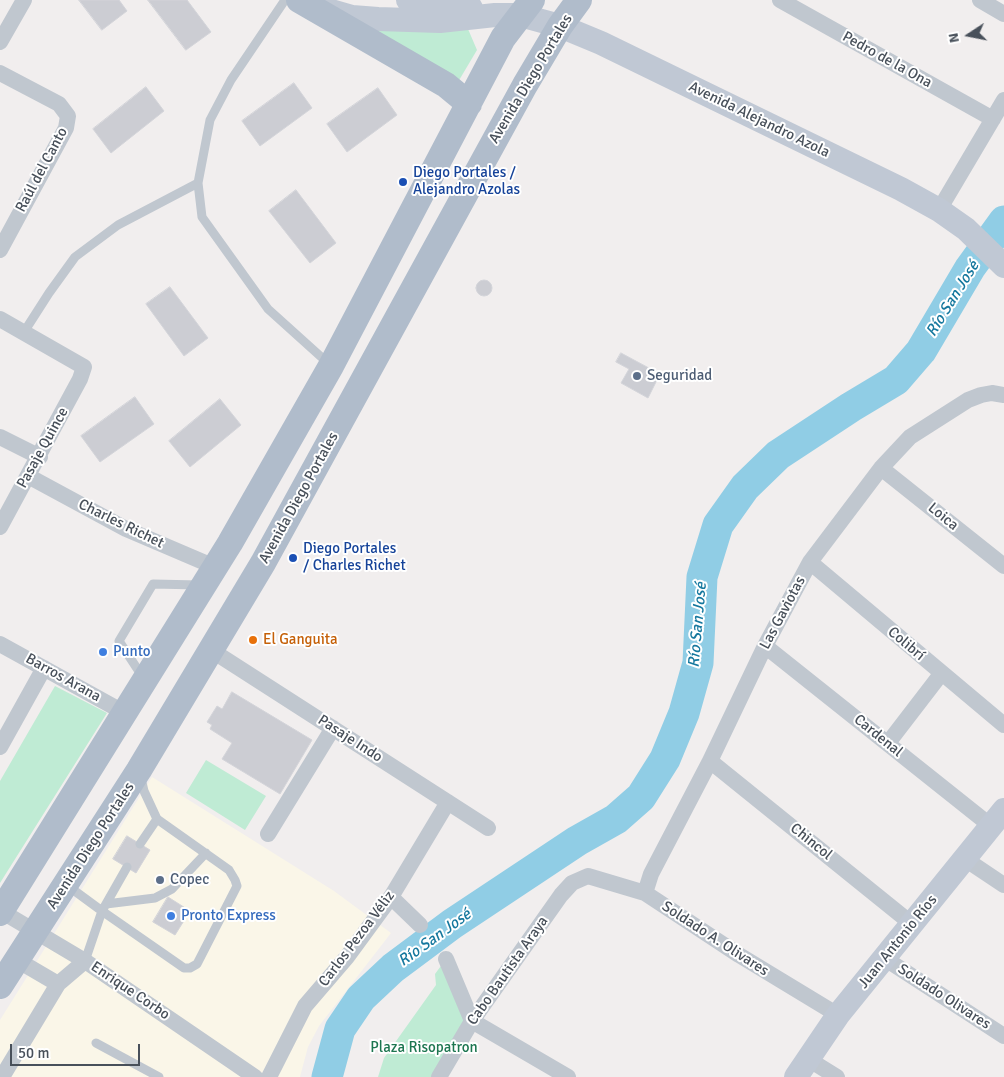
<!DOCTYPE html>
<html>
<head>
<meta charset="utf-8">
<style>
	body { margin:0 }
	#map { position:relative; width:1004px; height:1077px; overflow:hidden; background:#f1eeee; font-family:Signika,sans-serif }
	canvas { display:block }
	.north { position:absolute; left:944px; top:10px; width:50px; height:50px; -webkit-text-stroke:4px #fff; paint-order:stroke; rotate:259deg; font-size:14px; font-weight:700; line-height:20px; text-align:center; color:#48505a }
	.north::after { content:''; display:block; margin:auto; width:18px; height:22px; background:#48505a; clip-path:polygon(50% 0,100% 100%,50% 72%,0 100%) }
	.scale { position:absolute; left:10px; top:1044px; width:130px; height:22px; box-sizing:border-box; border:2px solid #48505a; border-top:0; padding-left:6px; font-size:15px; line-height:18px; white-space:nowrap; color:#48505a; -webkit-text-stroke:4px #fff; paint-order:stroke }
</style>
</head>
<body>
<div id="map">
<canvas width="1004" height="1077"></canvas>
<div class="north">N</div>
<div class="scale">50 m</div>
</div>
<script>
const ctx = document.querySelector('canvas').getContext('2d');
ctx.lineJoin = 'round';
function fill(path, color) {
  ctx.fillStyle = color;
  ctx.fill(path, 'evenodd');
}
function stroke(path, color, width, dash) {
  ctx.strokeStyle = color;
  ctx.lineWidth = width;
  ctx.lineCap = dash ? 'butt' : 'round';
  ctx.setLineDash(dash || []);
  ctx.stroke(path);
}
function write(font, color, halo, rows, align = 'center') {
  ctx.font = font + ' Signika,sans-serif';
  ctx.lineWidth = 4;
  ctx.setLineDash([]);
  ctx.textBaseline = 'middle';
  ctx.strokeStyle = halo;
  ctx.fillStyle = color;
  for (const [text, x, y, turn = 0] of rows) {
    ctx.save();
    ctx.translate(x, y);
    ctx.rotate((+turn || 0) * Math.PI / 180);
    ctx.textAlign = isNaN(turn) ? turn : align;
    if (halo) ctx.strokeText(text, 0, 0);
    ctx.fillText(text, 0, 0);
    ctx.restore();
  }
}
fill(new Path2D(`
	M 152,777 L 334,891 L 391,933 L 319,1026 L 308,1047 L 300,1077 L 0,1077 L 0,1020 Z`), '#faf6e8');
fill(new Path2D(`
	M 371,29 L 468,29 L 477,50 L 458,82 Z
	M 55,686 L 107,713 L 0,883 L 0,781 Z
	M 206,760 L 266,796 L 245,830 L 186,793 Z
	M 446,959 L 472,1021 L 439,1077 L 378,1077 L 384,1058 L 436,985 L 435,974 Z`), '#bfebd4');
stroke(new Path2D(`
	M 327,1077 L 340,1029 L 361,998 L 393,968 L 452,924 L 577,841 L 616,819 L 641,797 L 665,759 L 684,713 L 698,663 L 702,577 L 718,525 L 745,487 L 778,455 L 851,407 L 896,380 L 921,351 L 970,268 L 1004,221`), '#90cde5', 31);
const building = new Path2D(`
	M 79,0 L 119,0 L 127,11 L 102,30 Z
	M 148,0 L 187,0 L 211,32 L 186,50 Z
	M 294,83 L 312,108 L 260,146 L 242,121 Z
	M 146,87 L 164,111 L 111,153 L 93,129 Z
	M 378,88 L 397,115 L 347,152 L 327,124 Z
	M 296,190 L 336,243 L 310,263 L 269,211 Z
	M476 288a8 8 0 1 1 16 0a8 8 0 1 1-16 0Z
	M 170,287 L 208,338 L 184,356 L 146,304 Z
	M 621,353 L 660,374 L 648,398 L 621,383 L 629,369 L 616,362 Z
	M 135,397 L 154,424 L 100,462 L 81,436 Z
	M 220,399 L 241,425 L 190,467 L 169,441 Z
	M 232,692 L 312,740 L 280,794 L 222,759 L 232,743 L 210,729 L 212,725 L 207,722 L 217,706 L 222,709 Z
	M 127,836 L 150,850 L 136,873 L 113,859 Z
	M 168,897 L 190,911 L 175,935 L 153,922 Z`);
fill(building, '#cccdd3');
stroke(building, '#d3d4d9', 1);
stroke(new Path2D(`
	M 285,0 L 231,80 L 210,120 L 198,183 L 202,217 L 268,309 L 329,364
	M 24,332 L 49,293 L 75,257 L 118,225 L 198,183
	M 142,676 L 119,641 L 153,584 L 199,585
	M 140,844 L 157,819 L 144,791 L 141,778
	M 68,886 L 102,911 L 184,968 L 190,968 L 197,964 L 237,886 L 235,880 L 229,870 L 157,819
	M 106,904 L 155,898 L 172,889 L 206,853
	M 85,961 L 102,911 L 127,867
	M 96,1043 L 159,1077`), '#c0c7cf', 9);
stroke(new Path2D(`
	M 780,0 L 993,119
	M 980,0 L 1004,14
	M 0,42 L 24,0
	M 0,73 L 59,104 L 68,116 L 66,128 L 0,250
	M 939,210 L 1004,100
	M 0,319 L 84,367 L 80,379 L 0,527
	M 0,437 L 40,457
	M 881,468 L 1004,566
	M 28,476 L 126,529 L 215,567
	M 810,562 L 1004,725
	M 0,644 L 125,713
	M 765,646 L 991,826
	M 211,650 L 488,828
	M 888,743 L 941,674
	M 0,747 L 44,668
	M 710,761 L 912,924
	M 268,834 L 333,728
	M 965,859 L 1004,885
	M 645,893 L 651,874 L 710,761 L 765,646 L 810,562 L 881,468 L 910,437 L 968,400 L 981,395 L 992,393 L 1004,395
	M 391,897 L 420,925
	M 1,911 L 85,961 L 255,1077
	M 884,958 L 1004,1036
	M 446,959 L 472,1021 L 568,1077
	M 17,960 L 58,984
	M 808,1059 L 837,1077
	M 2,1077 L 58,984 L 85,961
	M 269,1077 L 305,1006 L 347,957 L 391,897 L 448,802
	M 439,1077 L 472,1021 L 561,895 L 572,883 L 588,876 L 645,893 L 739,955 L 838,1015`), '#c0c7cf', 16);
stroke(new Path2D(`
	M 408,0 L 471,8
	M 324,9 L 352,17 L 378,19 L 440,21 L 495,15 L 520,15 L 560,26 L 601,43 L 901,189 L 939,210 L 966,229 L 1004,266
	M 796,1077 L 838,1015 L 1004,810`), '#c0c8d4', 24);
stroke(new Path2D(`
	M 299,0 L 446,85 L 469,104
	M 0,913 L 230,543 L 331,366 L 503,38 L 532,0
	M 0,986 L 139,770 L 263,563 L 525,85 L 560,26 L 579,0`), '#b0bccb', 26);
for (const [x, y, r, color] of [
	[403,182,5,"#1a4fb4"],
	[637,376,5,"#5c6f8a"],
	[293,558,5,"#1a4fb4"],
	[253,640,5,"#e8710a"],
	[103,652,5,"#3f7fe0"],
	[160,880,5,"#5c6f8a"],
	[171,916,5,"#3f7fe0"]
]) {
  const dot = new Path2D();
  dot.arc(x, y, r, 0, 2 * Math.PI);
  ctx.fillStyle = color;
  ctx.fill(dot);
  stroke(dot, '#fff', 2);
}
write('15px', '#48505a', '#fff', [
	["Pedro de la Ona",887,60,29],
	["Avenida Diego Portales",531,79,-59],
	["Avenida Alejandro Azola",759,120,26],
	["Raúl del Canto",42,170,-62],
	["Pasaje Quince",43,448,-61],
	["Avenida Diego Portales",299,498,-61],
	["Loica",943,517,39],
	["Charles Richet",121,524,26],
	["Las Gaviotas",783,613,-62],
	["Colibrí",906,644,40],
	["Barros Arana",63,678,29],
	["Cardenal",878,736,39],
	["Pasaje Indo",350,739,33],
	["Chincol",811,842,39],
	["Avenida Diego Portales",91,846,-57],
	["Carlos Pezoa Véliz",357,939,-53],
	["Soldado A. Olivares",715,939,33],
	["Juan Antonio Ríos",898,942,-51],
	["Cabo Bautista Araya",508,971,-55],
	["Enrique Corbo",130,991,34],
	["Soldado Olivares",944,997,33]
]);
write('15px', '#164399', '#fff', [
	["Diego Portales /",413,173],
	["Alejandro Azolas",413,190],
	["Diego Portales",303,549],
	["/ Charles Richet",303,566]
], 'left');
write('15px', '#4e5e75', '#fff', [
	["Seguridad",647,376],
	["Copec",170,880]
], 'left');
write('15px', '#c56008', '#fff', [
	["El Ganguita",263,640]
], 'left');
write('15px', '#366cbe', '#fff', [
	["Punto",113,652],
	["Pronto Express",181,916]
], 'left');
write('15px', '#1d7650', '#fff', [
	["Plaza Risopatron",424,1048]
]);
write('italic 16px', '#16789e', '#fff', [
	["Río San José",953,299,-58],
	["Río San José",698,625,-85],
	["Río San José",435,938,-36]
]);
</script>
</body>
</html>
